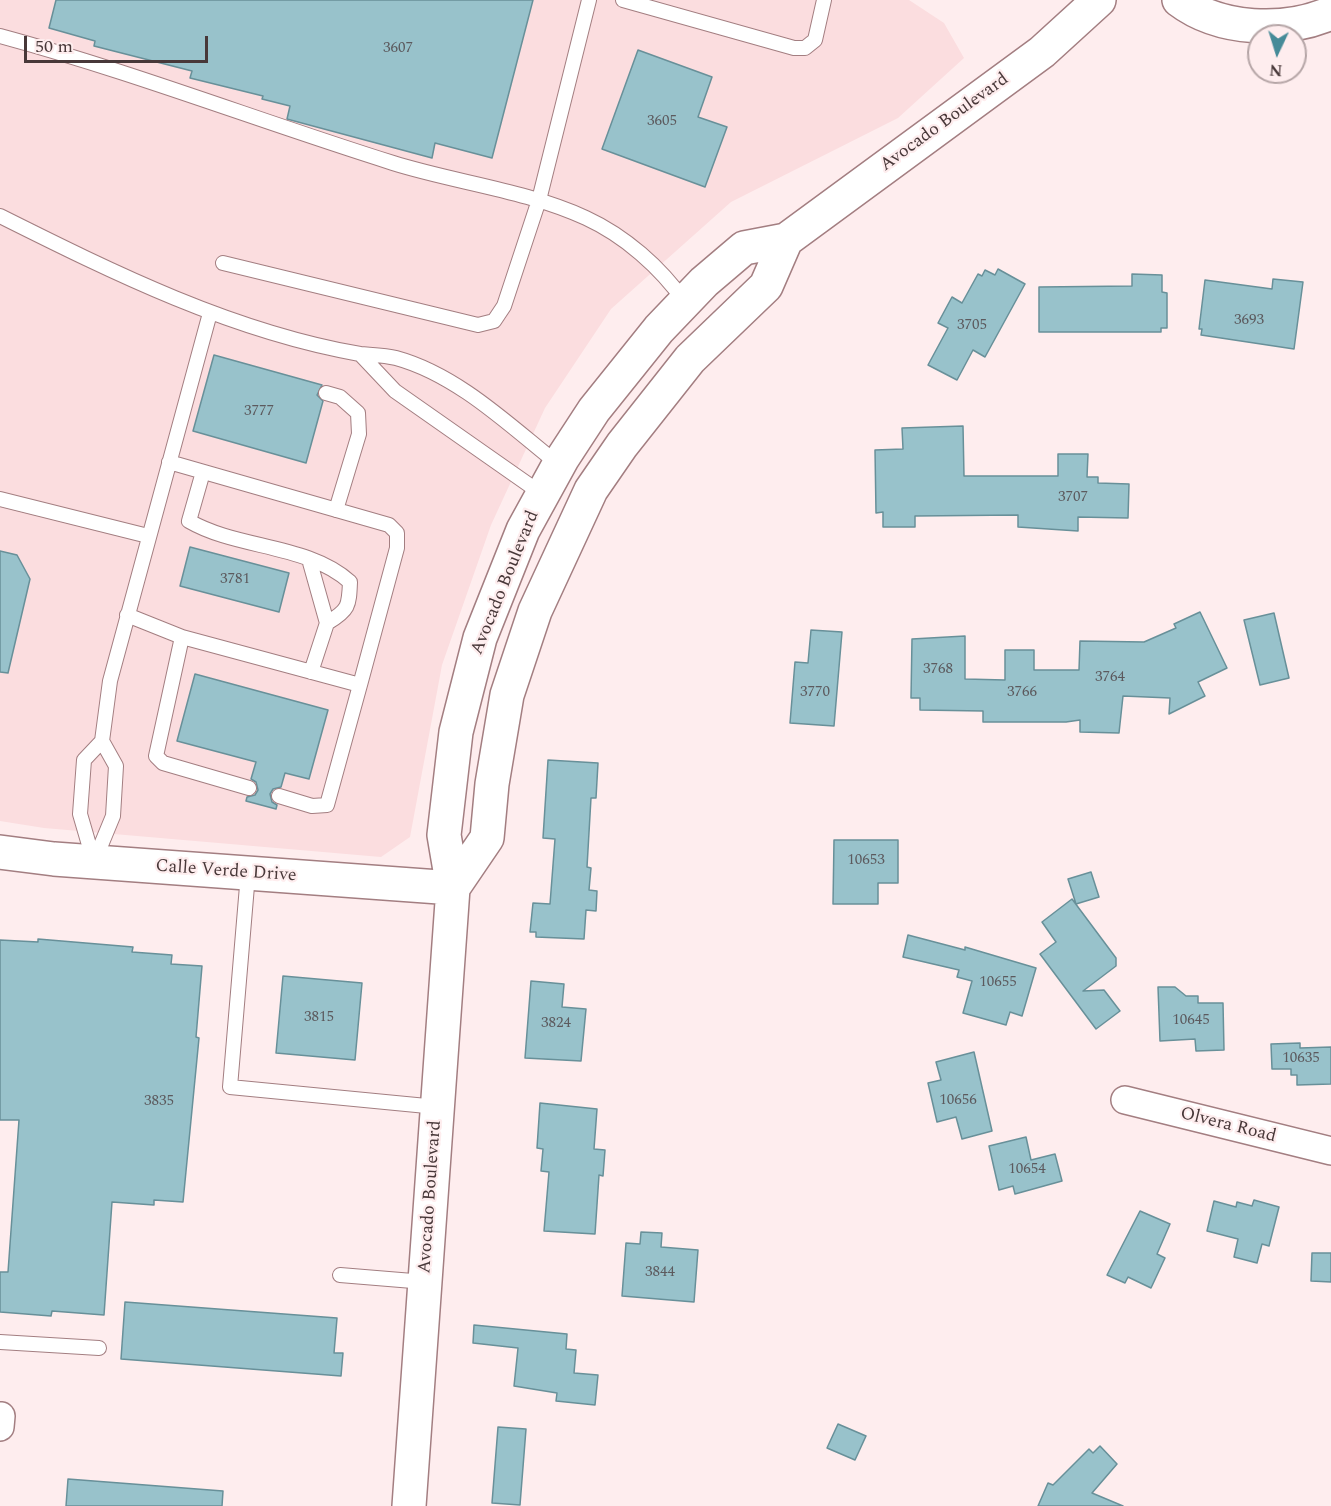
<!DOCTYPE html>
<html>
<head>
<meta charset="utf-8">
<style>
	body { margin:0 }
	#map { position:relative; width:1331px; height:1506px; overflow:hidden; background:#feedee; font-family:Spectral,serif }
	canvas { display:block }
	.north { position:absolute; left:1247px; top:24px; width:60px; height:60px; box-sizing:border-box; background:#feedee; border:2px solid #b5a5a6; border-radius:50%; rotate:184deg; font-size:16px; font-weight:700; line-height:24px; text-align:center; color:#483839 }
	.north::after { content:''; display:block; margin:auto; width:21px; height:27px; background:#468b98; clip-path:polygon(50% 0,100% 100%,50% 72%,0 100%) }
	.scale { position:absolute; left:24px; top:36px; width:184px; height:27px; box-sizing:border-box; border:3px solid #483839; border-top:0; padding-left:8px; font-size:18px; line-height:21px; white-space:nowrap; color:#483839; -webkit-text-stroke:4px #feedee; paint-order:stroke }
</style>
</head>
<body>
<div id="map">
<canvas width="1331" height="1506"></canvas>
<div class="north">N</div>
<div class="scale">50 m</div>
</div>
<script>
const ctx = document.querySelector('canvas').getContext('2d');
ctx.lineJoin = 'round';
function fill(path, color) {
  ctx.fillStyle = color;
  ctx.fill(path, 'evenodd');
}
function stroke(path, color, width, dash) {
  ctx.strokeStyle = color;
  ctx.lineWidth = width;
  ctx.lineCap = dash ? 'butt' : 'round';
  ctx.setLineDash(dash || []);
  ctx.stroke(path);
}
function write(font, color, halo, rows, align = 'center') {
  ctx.font = font + ' Spectral,serif';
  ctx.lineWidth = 4.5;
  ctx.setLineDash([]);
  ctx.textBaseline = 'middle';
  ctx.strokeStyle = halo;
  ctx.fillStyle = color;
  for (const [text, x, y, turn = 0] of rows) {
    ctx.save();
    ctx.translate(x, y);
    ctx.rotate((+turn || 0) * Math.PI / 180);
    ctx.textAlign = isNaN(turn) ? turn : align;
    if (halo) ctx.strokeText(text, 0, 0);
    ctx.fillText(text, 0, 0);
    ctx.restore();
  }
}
fill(new Path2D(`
	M 0,0 L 909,0 L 944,23 L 964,58 L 898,118 L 731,202 L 611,309 L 545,408 L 491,525 L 442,665 L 410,837 L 381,857 L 44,828 L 0,821 Z`), '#fbdddf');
const building = new Path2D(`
	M 56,0 L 533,0 L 492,158 L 435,143 L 432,158 L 298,122 L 287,119 L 290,106 L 262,99 L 263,96 L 190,78 L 192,71 L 94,46 L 95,41 L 49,28 Z
	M 638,50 L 712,77 L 698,117 L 727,127 L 705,187 L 602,149 Z
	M 998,269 L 1025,284 L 985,357 L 973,350 L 957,380 L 928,365 L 948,328 L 938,323 L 952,297 L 962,303 L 978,274 L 982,276 L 985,270 L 995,275 Z
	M 1132,274 L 1162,275 L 1162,292 L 1167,293 L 1167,328 L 1161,328 L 1161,332 L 1039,332 L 1039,287 L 1132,286 Z
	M 1273,279 L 1303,282 L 1294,349 L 1201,335 L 1202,329 L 1199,329 L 1205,280 L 1272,289 Z
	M 214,355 L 322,385 L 317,395 L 323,401 L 306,463 L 193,431 Z
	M 963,426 L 964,476 L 1058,476 L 1058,454 L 1088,454 L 1087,477 L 1098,477 L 1098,483 L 1129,484 L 1128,518 L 1078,517 L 1078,531 L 1018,527 L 1018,515 L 915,516 L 915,527 L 883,527 L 883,512 L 876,513 L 875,450 L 903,449 L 902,428 Z
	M 190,547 L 289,573 L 279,612 L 180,586 Z
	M 0,551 L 17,555 L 30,579 L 8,673 L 0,672 Z
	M 1200,612 L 1227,668 L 1198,682 L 1205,696 L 1169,714 L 1170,698 L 1123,696 L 1119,733 L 1080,732 L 1080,720 L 1066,722 L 983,722 L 983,711 L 920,710 L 920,698 L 911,698 L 912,639 L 965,636 L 965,679 L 1005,680 L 1005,650 L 1034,650 L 1034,670 L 1079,670 L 1080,641 L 1144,642 L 1176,628 L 1174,624 Z
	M 1274,613 L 1289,678 L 1260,685 L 1244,620 Z
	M 811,630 L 842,632 L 834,726 L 790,723 L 795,662 L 808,663 Z
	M 195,674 L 328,710 L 309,779 L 285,773 L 281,787 L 273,789 L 270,794 L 272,802 L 277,805 L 276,809 L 246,801 L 247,797 L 255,795 L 258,790 L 256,782 L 251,779 L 256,762 L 177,741 Z
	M 548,760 L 598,763 L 596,798 L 591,798 L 587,867 L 591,868 L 589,890 L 597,891 L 596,911 L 586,910 L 584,939 L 536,937 L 536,932 L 530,932 L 533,903 L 550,904 L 555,839 L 543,838 Z
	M 834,840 L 898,840 L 898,883 L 878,883 L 878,904 L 833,904 Z
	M 1091,872 L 1099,897 L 1076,904 L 1068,879 Z
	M 1072,899 L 1116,958 L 1116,966 L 1083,991 L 1104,990 L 1120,1011 L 1096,1029 L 1040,954 L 1056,942 L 1042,922 Z
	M 908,935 L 965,950 L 965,947 L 1036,968 L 1022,1016 L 1010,1012 L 1006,1025 L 963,1013 L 972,981 L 957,977 L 959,970 L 903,957 Z
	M 38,939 L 133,947 L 132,952 L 172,955 L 171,964 L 202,966 L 196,1037 L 199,1038 L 183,1202 L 154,1200 L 154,1205 L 112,1202 L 104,1315 L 52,1311 L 51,1316 L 0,1312 L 0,1272 L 8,1272 L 19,1120 L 0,1120 L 0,940 L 38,942 Z
	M 283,976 L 362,983 L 355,1060 L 276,1053 Z
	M 531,981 L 564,984 L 562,1007 L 586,1009 L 581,1061 L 525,1058 Z
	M 1158,987 L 1175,987 L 1186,996 L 1198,996 L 1198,1003 L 1223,1003 L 1224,1050 L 1196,1051 L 1195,1039 L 1160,1041 Z
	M 1300,1043 L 1300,1048 L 1331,1047 L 1331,1084 L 1297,1085 L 1297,1075 L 1291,1075 L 1291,1069 L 1272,1069 L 1271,1044 Z
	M 974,1052 L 992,1131 L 962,1139 L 956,1117 L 937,1122 L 928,1083 L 941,1080 L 936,1062 Z
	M 540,1103 L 597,1109 L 594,1149 L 605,1150 L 603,1176 L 599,1175 L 595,1234 L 544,1231 L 549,1172 L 541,1171 L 543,1149 L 537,1148 Z
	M 1026,1137 L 1031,1160 L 1055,1154 L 1062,1181 L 1015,1194 L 1013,1186 L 999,1190 L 989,1146 Z
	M 1254,1200 L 1279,1207 L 1269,1246 L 1262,1244 L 1257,1263 L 1234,1257 L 1238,1239 L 1207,1231 L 1214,1201 L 1236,1207 L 1237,1202 L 1252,1206 Z
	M 1140,1211 L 1170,1224 L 1157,1254 L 1165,1258 L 1151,1288 L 1128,1277 L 1125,1283 L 1107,1275 Z
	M 641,1232 L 662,1233 L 661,1247 L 698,1250 L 694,1302 L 622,1296 L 626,1243 L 640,1244 Z
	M 1312,1253 L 1331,1253 L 1331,1282 L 1311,1281 Z
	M 125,1302 L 337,1318 L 334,1353 L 343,1353 L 341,1376 L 121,1359 Z
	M 474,1325 L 567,1334 L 566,1349 L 576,1350 L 574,1373 L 598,1375 L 595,1405 L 556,1401 L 557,1393 L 514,1386 L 518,1348 L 473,1343 Z
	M 838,1424 L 866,1436 L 855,1460 L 827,1448 Z
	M 498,1427 L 526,1429 L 520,1505 L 492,1503 Z
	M 1100,1446 L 1117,1464 L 1092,1493 L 1123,1506 L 1038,1506 L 1048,1483 L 1053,1485 L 1089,1449 L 1093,1453 Z
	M 68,1479 L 223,1491 L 222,1506 L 66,1506 Z`);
fill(building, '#98c2cb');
stroke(building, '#689099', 1.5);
const lane = new Path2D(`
	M 623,0 L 794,48 L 805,48 L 815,40 L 824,0
	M 0,36 C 133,72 262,122 393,163 C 457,183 525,190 586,218 C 625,236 660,267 685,302
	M 0,216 C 114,273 233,332 360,354
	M 223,263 L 478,325 L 494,321 L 504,306 L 539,200 L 589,0
	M 326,393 L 340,397 L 358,413 L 359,434 L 336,510
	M 203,472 L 189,521 C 237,549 308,544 350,582 C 349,606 349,610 327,623 L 311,672
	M 542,494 L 395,391 L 360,354 C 371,355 385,355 396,358 C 458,375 510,426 558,464
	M 0,499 L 148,536
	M 309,559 L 327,623
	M 127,615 L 182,637 L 360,685 L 397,548 L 397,533 L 389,525 L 169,462
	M 182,637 L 156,756 L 163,763 L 249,788
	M 102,741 L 110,681 L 210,313
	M 102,741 L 116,766 L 113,816 L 94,862 L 80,814 L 84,760 Z
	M 279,796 L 312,806 L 327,805 L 360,685
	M 248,874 L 230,1087 L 437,1107
	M 340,1275 L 425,1282
	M 0,1342 L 99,1348`);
const street = new Path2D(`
	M 1125,1100 L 1331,1151
	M 0,1427 L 1,1416`);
const secondary = new Path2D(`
	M 1179,0 C 1220,31 1285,33 1331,13
	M 0,852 L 54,859 L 453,888
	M 453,888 L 487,838 L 492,784 L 507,695 L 535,611 L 591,490 L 622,445 L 690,359 L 766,286 L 786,240
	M 409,1506 L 453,888 L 444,835 L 456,732 L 480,638 L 523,530 L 562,459 L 594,410 L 659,329 L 704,282 L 744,248 L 786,240 L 1042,52 L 1099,0`);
stroke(lane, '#a37e81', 16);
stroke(street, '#a37e81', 30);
stroke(secondary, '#a37e81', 36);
stroke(lane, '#fff', 14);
stroke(street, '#fff', 27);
stroke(secondary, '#fff', 33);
write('15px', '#5c5a5e', null, [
	["3607",398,49],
	["3605",662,122],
	["3693",1249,321],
	["3705",972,326],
	["3777",259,412],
	["3707",1073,498],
	["3781",235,580],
	["3768",938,670],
	["3764",1110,678],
	["3770",815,693],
	["3766",1022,693],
	["10653",866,861],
	["10655",998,983],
	["3815",319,1018],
	["10645",1191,1021],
	["3824",556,1024],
	["10635",1301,1059],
	["10656",958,1101],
	["3835",159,1102],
	["10654",1027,1170],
	["3844",660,1273]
]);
write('18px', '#483839', '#feedee', [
	["Avocado Boulevard",945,123,-36],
	["Avocado Boulevard",506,583,-68],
	["Calle Verde Drive",226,872,4],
	["Olvera Road",1228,1126,14],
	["Avocado Boulevard",431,1197,-86]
]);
</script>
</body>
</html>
